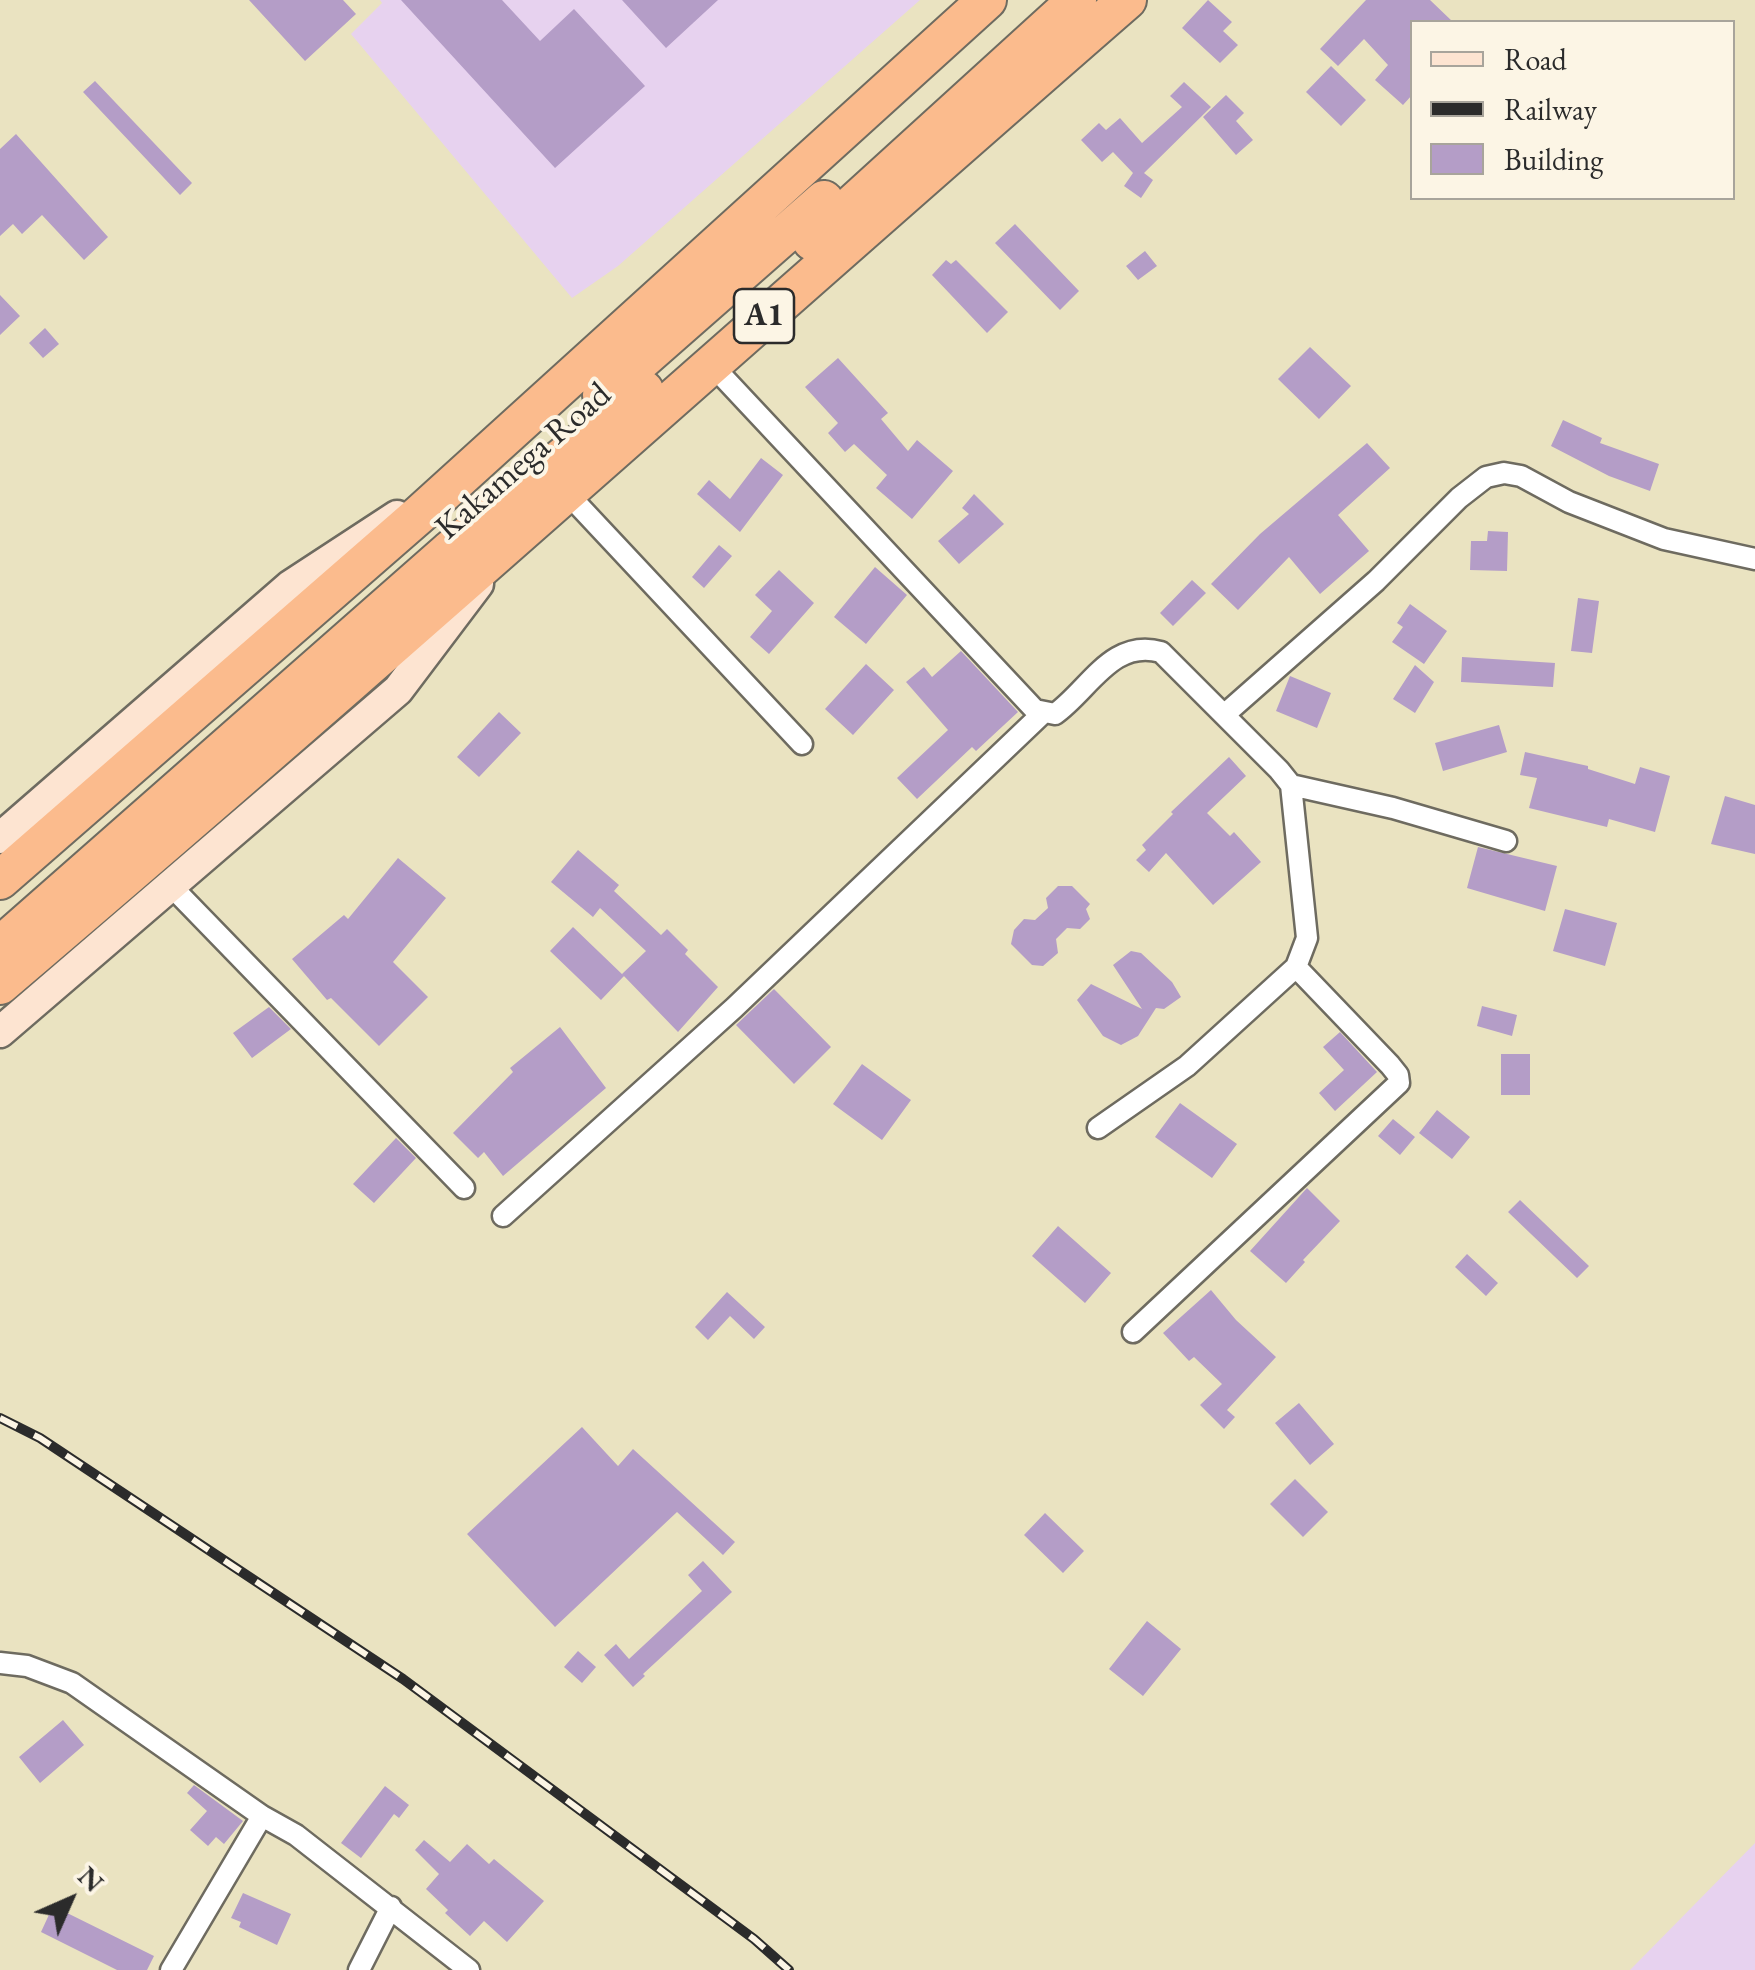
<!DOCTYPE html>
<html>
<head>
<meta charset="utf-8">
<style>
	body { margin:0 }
	#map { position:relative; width:1755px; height:1970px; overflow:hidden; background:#eae3c1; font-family:"EB Garamond",serif }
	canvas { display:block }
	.legend { position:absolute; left:1410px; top:20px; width:325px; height:180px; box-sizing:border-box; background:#fcf5e5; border:2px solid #a8a49b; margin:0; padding:12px 18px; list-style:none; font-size:30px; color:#2b2b2b }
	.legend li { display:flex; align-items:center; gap:20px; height:50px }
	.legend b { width:50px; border:2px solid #a8a49b }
	.north { position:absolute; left:20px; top:1850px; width:100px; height:100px; -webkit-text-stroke:8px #fcf5e5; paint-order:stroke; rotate:45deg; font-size:28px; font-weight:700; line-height:40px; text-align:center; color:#2b2b2b }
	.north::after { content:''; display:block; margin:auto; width:35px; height:45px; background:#2b2b2b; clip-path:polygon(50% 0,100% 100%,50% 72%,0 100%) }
</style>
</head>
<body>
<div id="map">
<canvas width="1755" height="1970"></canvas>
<ul class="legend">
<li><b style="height:12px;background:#fde4d1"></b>Road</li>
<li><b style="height:12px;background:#2b2b2b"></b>Railway</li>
<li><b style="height:28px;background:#b49dc7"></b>Building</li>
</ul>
<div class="north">N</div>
</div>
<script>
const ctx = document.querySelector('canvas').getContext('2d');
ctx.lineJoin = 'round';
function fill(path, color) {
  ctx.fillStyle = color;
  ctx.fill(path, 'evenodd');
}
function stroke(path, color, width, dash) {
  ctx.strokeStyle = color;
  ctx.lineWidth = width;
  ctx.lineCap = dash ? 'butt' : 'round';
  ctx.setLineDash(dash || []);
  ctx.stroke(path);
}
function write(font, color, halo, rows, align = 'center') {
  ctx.font = font + ' "EB Garamond",serif';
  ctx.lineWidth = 8;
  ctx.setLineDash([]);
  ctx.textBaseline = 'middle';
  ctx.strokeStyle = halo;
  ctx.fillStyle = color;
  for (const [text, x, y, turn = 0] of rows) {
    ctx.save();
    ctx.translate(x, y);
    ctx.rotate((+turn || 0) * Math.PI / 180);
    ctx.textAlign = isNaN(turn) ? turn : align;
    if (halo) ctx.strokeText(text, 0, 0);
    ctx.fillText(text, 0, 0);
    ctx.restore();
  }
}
fill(new Path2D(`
	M 380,0 L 920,0 L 618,266 L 572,298 L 351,34 L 382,3 Z
	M 1755,1843 L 1755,1970 L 1630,1970 Z`), '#e7d2ef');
fill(new Path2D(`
	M 249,0 L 343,0 L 356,14 L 305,61 Z
	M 401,0 L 502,0 L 540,41 L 574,9 L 645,86 L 555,168 Z
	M 622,0 L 718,0 L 666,48 Z
	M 1208,0 L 1232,22 L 1223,31 L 1238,45 L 1220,63 L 1182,28 Z
	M 1366,0 L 1430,0 L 1453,22 L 1412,22 L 1412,95 L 1403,105 L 1375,80 L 1388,65 L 1364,39 L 1338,66 L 1320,49 Z
	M 1331,66 L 1366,100 L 1341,126 L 1306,92 Z
	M 95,81 L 192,183 L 180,195 L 83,92 Z
	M 1184,82 L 1211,107 L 1144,173 L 1153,180 L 1141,198 L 1124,186 L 1133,173 L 1113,152 L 1102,162 L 1081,140 L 1099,123 L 1106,130 L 1120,118 L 1142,143 L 1182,107 L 1170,96 Z
	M 1226,95 L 1244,113 L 1236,121 L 1253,140 L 1236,155 L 1203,117 Z
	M 16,134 L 108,237 L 84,260 L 42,215 L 22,234 L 13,224 L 0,236 L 0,149 Z
	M 1015,224 L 1079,291 L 1060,310 L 995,243 Z
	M 1145,251 L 1157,266 L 1138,280 L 1126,266 Z
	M 946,260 L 951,264 L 956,260 L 1008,312 L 987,333 L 932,275 Z
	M 0,295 L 20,316 L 0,335 Z
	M 45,328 L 59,344 L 43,358 L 29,343 Z
	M 1310,347 L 1351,386 L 1319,419 L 1278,379 Z
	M 838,358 L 888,413 L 881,419 L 908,451 L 917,440 L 953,471 L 912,519 L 876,488 L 887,475 L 854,444 L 845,452 L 828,433 L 838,423 L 805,387 Z
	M 1563,420 L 1602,438 L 1600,443 L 1659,464 L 1650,491 L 1609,476 L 1551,446 Z
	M 1367,443 L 1390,468 L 1338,515 L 1369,551 L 1320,594 L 1289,557 L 1238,610 L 1211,584 L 1260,534 Z
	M 761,458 L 783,475 L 740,532 L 697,494 L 709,480 L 730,499 Z
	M 974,494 L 1004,524 L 959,564 L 938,541 L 969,514 L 962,508 Z
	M 1488,531 L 1508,532 L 1507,571 L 1470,570 L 1471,541 L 1487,541 Z
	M 719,545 L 732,556 L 704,588 L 692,577 Z
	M 875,567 L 907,595 L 866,644 L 834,617 Z
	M 779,570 L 814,603 L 769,654 L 750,637 L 772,611 L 755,595 Z
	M 1192,580 L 1206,593 L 1173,626 L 1160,613 Z
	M 1578,598 L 1599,601 L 1592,653 L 1571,651 Z
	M 1410,604 L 1447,631 L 1424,664 L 1392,642 L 1403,627 L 1397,623 Z
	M 961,651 L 1018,712 L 976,751 L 972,747 L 917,799 L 897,778 L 948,730 L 906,682 L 924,667 L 932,677 Z
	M 1462,657 L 1555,663 L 1553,687 L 1461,682 Z
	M 866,664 L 894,690 L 853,735 L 825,709 Z
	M 1415,665 L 1434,682 L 1415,713 L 1393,699 Z
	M 1290,676 L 1331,693 L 1317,728 L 1276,711 Z
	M 499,712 L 521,733 L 479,777 L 457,757 Z
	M 1499,725 L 1507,752 L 1443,771 L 1435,743 Z
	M 1525,752 L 1588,766 L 1588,769 L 1635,784 L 1640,767 L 1670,776 L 1655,832 L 1609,819 L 1607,827 L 1529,808 L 1537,778 L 1520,775 Z
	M 1229,757 L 1246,776 L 1207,813 L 1230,836 L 1234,832 L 1261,862 L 1213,905 L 1166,853 L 1149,872 L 1136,860 L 1146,850 L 1142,845 L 1173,814 L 1171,812 Z
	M 1725,796 L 1755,805 L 1755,854 L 1711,844 Z
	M 1478,847 L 1557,866 L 1545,911 L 1467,888 Z
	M 578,850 L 619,885 L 614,891 L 661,935 L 667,929 L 688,950 L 685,954 L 718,987 L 678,1032 L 622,974 L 646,951 L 600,908 L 593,917 L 551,882 Z
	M 398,858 L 446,898 L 393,962 L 428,997 L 379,1046 L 331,998 L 327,1000 L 292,959 L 344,915 L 348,919 Z
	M 1058,886 L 1072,886 L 1090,904 L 1086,909 L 1090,919 L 1080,929 L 1067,928 L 1056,939 L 1058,953 L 1043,966 L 1032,965 L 1011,944 L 1014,930 L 1024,919 L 1035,920 L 1048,908 L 1046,898 Z
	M 1565,909 L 1617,923 L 1605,966 L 1553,951 Z
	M 573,927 L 624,976 L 601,1000 L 550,951 Z
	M 1131,951 L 1141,953 L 1172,982 L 1181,997 L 1164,1009 L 1156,1008 L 1138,1036 L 1121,1045 L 1103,1036 L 1077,1000 L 1091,984 L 1142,1009 L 1113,965 Z
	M 774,989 L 831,1047 L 794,1084 L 736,1025 Z
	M 1482,1006 L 1517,1015 L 1512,1036 L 1477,1026 Z
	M 269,1007 L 291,1029 L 252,1058 L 233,1033 Z
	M 560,1027 L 606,1088 L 503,1176 L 484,1152 L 478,1158 L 453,1133 L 513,1072 L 510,1068 Z
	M 1340,1032 L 1377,1072 L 1335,1111 L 1319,1093 L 1344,1070 L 1323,1047 Z
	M 1501,1054 L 1530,1054 L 1530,1095 L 1501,1095 Z
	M 862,1064 L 911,1100 L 882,1140 L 833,1104 Z
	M 1180,1103 L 1237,1144 L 1212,1178 L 1155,1137 Z
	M 1437,1110 L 1470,1137 L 1452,1159 L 1419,1133 Z
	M 1393,1119 L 1415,1137 L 1400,1155 L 1378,1136 Z
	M 396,1138 L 416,1158 L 374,1203 L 353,1184 Z
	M 1307,1188 L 1340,1221 L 1303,1260 L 1305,1262 L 1286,1283 L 1250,1251 Z
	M 1520,1200 L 1589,1266 L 1577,1278 L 1508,1212 Z
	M 1058,1226 L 1111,1273 L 1085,1303 L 1032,1256 Z
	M 1467,1254 L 1498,1283 L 1486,1296 L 1455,1267 Z
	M 1211,1290 L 1236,1320 L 1276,1357 L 1227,1410 L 1235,1417 L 1224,1429 L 1200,1405 L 1222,1384 L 1194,1357 L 1189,1361 L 1163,1333 Z
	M 727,1292 L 765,1327 L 754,1339 L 730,1316 L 708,1340 L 695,1327 Z
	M 1299,1403 L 1334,1444 L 1310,1465 L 1275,1423 Z
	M 582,1427 L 618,1466 L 633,1449 L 735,1542 L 723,1555 L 677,1512 L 555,1627 L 467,1534 Z
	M 1295,1479 L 1328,1512 L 1303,1537 L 1270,1504 Z
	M 1045,1513 L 1084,1551 L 1063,1573 L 1024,1535 Z
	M 703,1561 L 732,1592 L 643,1674 L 645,1676 L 633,1687 L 604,1655 L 616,1644 L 629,1659 L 702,1591 L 688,1575 Z
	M 1147,1621 L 1181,1649 L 1143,1696 L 1109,1669 Z
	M 578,1651 L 596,1667 L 582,1683 L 564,1667 Z
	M 63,1720 L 84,1745 L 40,1783 L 19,1757 Z
	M 194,1785 L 243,1821 L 224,1844 L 216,1837 L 208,1846 L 190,1830 L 207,1811 L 187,1793 Z
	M 385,1786 L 409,1805 L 399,1818 L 394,1814 L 361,1858 L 341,1843 Z
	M 424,1840 L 450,1862 L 467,1844 L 489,1864 L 494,1859 L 544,1901 L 507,1942 L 484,1921 L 470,1936 L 445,1913 L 448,1910 L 426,1889 L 439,1874 L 415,1850 Z
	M 243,1893 L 291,1914 L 277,1945 L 239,1927 L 241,1922 L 231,1918 Z
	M 53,1906 L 154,1956 L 147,1970 L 117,1970 L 41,1932 Z`), '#b49dc7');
const street = new Path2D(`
	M 710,363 L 1035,710 L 1055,714 C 1089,690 1112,638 1161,652 L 1279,770 L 1291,785 L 1307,938 L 1296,967 L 1187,1066 L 1098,1128
	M 566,492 L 802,744
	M 1224,715 L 1376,581 L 1459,498 L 1486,477 L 1504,473 L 1521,476 L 1569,502 L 1664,539 L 1755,559
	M 1291,785 L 1393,808 L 1506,841
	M 172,887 L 464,1188
	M 503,1216 L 734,1008 L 1042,714
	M 1133,1332 L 1399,1083 L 1398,1075 L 1390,1065 L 1296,967
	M 0,1663 L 27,1666 L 72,1683 L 262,1816
	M 171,1970 L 262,1816 L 296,1835 L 469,1970
	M 359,1970 L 391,1907`);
const secondary = new Path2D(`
	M 0,838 L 290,586 L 397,516
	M 0,1032 L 398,690 L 478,584`);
const highway = new Path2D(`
	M 812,241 L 1077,0
	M 602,395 L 824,200
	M 0,880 L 420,514 L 987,0
	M 0,946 L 449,551 L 644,390
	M 0,985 C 380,662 750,328 1127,0`);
stroke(street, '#6e6b60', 25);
stroke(secondary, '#6e6b60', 35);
stroke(highway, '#6e6b60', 42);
stroke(street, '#fff', 20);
stroke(secondary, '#fde4d1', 30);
stroke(highway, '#fbbb8d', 38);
const rail = new Path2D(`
	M 0,1418 L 40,1438 L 403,1679 L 754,1939 L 789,1970`);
stroke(rail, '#2b2b2b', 10);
stroke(rail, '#fcf5e5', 6, [19]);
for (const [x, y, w] of [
	[764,316,60]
]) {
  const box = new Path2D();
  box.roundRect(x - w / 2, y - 27, w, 54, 8);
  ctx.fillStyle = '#fcf5e5';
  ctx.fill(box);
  stroke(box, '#2b2b2b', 2.5);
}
write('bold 32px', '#2b2b2b', null, [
	["A1",764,316]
]);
write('35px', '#2b2b2b', '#fcf5e5', [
	["Kakamega Road",524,462,-41]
]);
</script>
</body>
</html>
